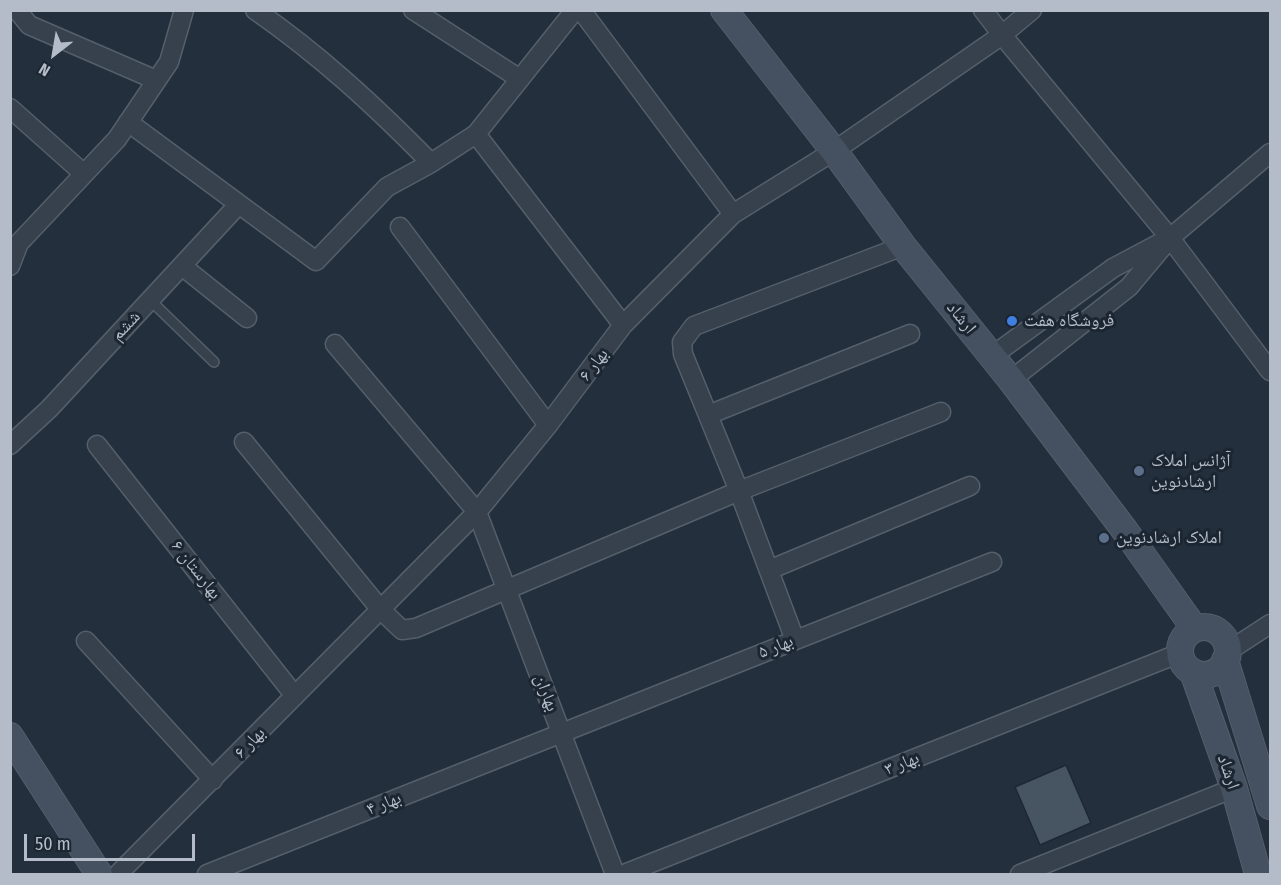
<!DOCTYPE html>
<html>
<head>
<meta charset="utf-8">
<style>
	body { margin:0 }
	#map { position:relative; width:1281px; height:885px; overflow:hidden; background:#232f3d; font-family:"Fira Sans Condensed",sans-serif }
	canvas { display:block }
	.frame { position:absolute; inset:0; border:12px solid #b3bcc8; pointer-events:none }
	.north { position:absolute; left:24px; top:24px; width:60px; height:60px; -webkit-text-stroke:4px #1c2632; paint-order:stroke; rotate:211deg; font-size:16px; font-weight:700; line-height:24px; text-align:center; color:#b3bcc8 }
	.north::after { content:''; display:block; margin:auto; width:21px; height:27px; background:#b3bcc8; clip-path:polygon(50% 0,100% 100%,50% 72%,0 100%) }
	.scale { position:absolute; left:24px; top:834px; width:171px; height:27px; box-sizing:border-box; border:3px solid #b3bcc8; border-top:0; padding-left:8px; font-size:18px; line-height:21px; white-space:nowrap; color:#b3bcc8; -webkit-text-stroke:4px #1c2632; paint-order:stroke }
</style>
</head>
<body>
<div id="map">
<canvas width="1281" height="885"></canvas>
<div class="frame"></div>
<div class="north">N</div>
<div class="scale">50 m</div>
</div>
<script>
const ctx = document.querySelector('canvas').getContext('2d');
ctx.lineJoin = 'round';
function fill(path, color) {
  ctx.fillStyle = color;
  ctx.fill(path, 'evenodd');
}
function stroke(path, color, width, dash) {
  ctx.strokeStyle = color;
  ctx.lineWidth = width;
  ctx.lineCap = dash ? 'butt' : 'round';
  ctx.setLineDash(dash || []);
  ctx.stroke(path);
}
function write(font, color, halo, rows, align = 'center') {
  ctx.font = font + ' "Fira Sans Condensed","Noto Naskh Arabic",sans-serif';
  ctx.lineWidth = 6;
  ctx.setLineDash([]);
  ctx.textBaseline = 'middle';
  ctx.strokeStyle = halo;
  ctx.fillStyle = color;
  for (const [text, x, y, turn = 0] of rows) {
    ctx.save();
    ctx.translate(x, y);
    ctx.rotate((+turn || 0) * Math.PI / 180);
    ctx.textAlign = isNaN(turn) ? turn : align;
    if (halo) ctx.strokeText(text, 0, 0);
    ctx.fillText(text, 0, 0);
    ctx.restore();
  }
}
const building = new Path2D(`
	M 1066,765 L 1091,823 L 1040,845 L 1015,787 Z`);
fill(building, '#475563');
stroke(building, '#1e2834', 1.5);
const service = new Path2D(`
	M 150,300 L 214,362`);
const minor = new Path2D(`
	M 17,10 L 29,25 L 156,80
	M 255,10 C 320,55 376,107 431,163
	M 413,10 L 520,79
	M 581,10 L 733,214
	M 1032,10 L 1002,35 L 1170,238 L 1270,371
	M 10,108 L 83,173
	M 128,122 L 316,261 L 387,187 L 431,163 L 476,134 L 575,10
	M 476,134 L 623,325
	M 400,227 L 548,425
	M 10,266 L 19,243 L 117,139 L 169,62 L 184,10
	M 182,266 L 247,318
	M 335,344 L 477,512 L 615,874
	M 992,356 L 1113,268 L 1160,243
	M 1011,380 L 1129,287 L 1170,238 L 1270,153
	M 708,415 L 910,334
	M 244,442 L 381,610 L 402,630 L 416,628 L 739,491 L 941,412
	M 10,445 L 49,409 L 238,205
	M 97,445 L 295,696
	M 769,570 L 970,486
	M 795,640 L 739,491 L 683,354 L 682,342 L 694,326 L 903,246
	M 86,641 L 213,780
	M 1227,652 L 1270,624
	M 118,874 L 477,512 L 548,425 L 623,325 L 733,214 L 834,151 L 1002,35 L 983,10
	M 207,874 L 992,562
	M 624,874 L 1180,653
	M 1020,874 L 1234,788`);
const secondary = new Path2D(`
	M 724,10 L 834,151 L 903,246 L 1011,380 L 1126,532 L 1195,629
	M1180 651a24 24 0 1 1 48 0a24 24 0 1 1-48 0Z
	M 1225,660 L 1270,806
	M 1193,672 L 1234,788 L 1258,874
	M 10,736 L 99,874`);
stroke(service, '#555f6b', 12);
stroke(minor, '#555f6b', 21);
stroke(secondary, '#555f6b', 28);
stroke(service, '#37414d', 9);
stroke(minor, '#37414d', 18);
stroke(secondary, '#455060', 26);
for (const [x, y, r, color] of [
	[1012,321,6,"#3f7fe0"],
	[1139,471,6,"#5c6f8a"],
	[1104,538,6,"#5c6f8a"]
]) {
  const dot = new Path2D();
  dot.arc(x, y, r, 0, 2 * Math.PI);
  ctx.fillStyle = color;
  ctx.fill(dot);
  stroke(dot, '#1c2632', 2);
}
write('18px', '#b3bcc8', '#1c2632', [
	["ارشاد",961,318,51],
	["ششم",126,326,-47],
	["بهار ۶",594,365,-53],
	["بهارستان ۶",196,570,52],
	["بهار ۵",776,647,-22],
	["بهاران",546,693,69],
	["بهار ۶",250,743,-46],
	["بهار ۳",902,764,-22],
	["ارشاد",1228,772,71],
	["بهار ۴",384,804,-22]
]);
write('18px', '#b3bcc8', '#1c2632', [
	["فروشگاه هفت",1024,321],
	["آژانس املاک",1151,461],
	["ارشادنوین",1151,482],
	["املاک ارشادنوین",1116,538]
], 'left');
</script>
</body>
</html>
